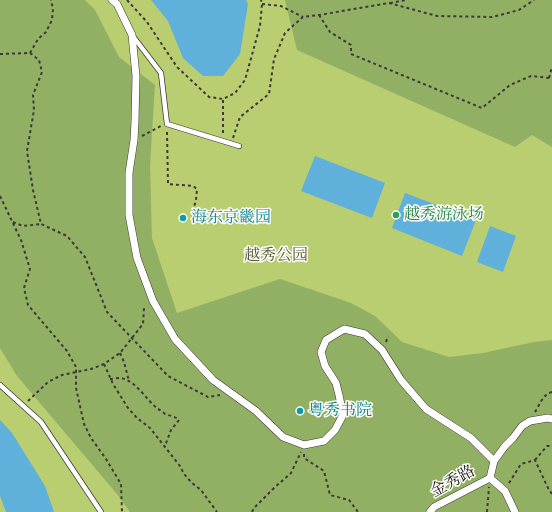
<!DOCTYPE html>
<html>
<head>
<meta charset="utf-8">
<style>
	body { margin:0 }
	canvas { display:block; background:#f1e7cd }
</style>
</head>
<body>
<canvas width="552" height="512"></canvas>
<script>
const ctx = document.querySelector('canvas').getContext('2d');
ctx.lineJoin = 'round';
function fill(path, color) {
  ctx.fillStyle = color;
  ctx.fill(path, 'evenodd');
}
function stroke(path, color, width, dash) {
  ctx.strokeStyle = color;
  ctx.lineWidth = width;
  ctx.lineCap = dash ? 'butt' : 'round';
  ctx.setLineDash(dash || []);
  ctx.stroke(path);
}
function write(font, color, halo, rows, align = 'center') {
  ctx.font = font + ' "IM FELL Great Primer","Noto Serif SC",serif';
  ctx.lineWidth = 3;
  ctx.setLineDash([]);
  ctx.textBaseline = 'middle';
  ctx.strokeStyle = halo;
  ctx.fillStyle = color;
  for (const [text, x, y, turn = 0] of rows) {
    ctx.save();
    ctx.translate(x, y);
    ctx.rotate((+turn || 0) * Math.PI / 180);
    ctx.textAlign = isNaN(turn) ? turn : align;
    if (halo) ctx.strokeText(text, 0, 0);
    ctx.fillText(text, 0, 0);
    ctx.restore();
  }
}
fill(new Path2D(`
	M 0,0 L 552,0 L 552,512 L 0,512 Z`), '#b9cd71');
fill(new Path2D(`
	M 0,0 L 85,0 L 95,10 L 119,57 L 155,85 L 150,166 L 152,238 L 177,313 L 280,279 L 351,303 L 375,316 L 402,342 L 449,357 L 483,353 L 534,342 L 552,340 L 552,512 L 130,512 L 117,494 L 17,376 L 0,348 Z
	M 285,0 L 552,0 L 552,147 L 532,135 L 515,147 L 297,50 Z`), '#92b063');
fill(new Path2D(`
	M 151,0 L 246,0 L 248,4 L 240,54 L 223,76 L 203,76 L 183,58 L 168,21 Z
	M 315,156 L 385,183 L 372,218 L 301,191 Z
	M 405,193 L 476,220 L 462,256 L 392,228 Z
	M 490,226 L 516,236 L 503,272 L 477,262 Z
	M 0,420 L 12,433 L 45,486 L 54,512 L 6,512 L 0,496 Z`), '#5fb0da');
const service = new Path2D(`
	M 132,35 L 161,73 L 167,124 L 239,146
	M 0,385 L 41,422 L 101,512`);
const pedestrian = new Path2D(`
	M 112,0 L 117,4 L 132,35 L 136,76 L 135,121 L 134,140 L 129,173 L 129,215 L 137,258 L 153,301 L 175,339 L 213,380 L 256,411 L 283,437 L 304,445 L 324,441 L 335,430 L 343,415 L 339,395 L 336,383 L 325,366 L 321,352 L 326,340 L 344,329 L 365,334 L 382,350 L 401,380 L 426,409 L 471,438 L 494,461
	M 490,478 L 494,461 L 505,446 L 513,438 L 522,426 L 530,421 L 548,418 L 552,419
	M 490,478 L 505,491 L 515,512
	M 430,512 L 434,507 L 490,478`);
stroke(service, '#3c3a37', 6);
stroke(pedestrian, '#3c3a37', 8);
stroke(new Path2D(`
	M 127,0 L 147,22 L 177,67 L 209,97 L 223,99 L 235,93 L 245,80 L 260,26 L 262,4 L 261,0
	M 390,3 L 406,0
	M 262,4 L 281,6 L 303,17
	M 319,15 L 330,32 L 351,45 L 351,54 L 482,108 L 510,85 L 531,76 L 549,78 L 552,79
	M 30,53 L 38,39 L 46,32 L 52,20 L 53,9 L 51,0
	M 0,54 L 30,53 L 39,60 L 42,72 L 33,95 L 34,110 L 27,151 L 33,190 L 41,224 L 67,236 L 85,257 L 107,312 L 168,376 L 208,397 L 220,395
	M 549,78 L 552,67
	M 167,132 L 168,184 L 193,186 L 197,189 L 196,200 L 192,214
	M 223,133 L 223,99
	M 142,136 L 161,126
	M 233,138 L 240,117 L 269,94 L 274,59 L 285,33 L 303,17 L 319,15 L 389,3 L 437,16 L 492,17 L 519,10 L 534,0
	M 0,196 L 21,240 L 30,269 L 24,288 L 28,305 L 67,351 L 76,367 L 76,388 L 84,424 L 91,438 L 106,459 L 121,484 L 122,512
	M 13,222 L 23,226 L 41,224
	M 386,342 L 388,336
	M 120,353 L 124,362 L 129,381
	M 104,364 L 113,384 L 128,408 L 137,418 L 150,428 L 180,466 L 184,474 L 192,483 L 201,490 L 217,512
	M 110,379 C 113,379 117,378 120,378 C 136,380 145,399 158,409 C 160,410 163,412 165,414 C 170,416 175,416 179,420 L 171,430 L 165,446
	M 28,401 L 48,382 L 62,375 L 91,369 L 104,364 L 120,353 L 143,324 L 144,308 L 146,306
	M 535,412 C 540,404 543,394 552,392
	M 304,454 L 304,458 L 324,471 L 330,495 L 349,500 L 358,512
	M 535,460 L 547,446 L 552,446
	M 509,483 L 521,464 L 535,460 L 548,488 L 552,494
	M 252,512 L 254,508 L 274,488 L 291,473 L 301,452
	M 487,512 L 489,487`), '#3c3a37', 2, [3, 3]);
stroke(service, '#fff', 4.5);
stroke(pedestrian, '#fff', 7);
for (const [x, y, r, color] of [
	[396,215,4,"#2e9e5b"],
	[183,218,4,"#0f9aa8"],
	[300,411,4,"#0f9aa8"]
]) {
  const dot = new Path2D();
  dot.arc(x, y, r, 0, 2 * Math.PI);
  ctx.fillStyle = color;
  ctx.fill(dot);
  stroke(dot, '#fdfcf7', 1.5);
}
write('16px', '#27864d', '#fdfcf7', [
	["越秀游泳场",404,215]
], 'left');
write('16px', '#0d838f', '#fdfcf7', [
	["海东京畿园",191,218],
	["粤秀书院",308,411]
], 'left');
write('16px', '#535a3a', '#fdfcf7', [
	["越秀公园",276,256]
]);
write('16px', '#1c1c1c', '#fdfcf7', [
	["金秀路",453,482,-29]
]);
</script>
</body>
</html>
